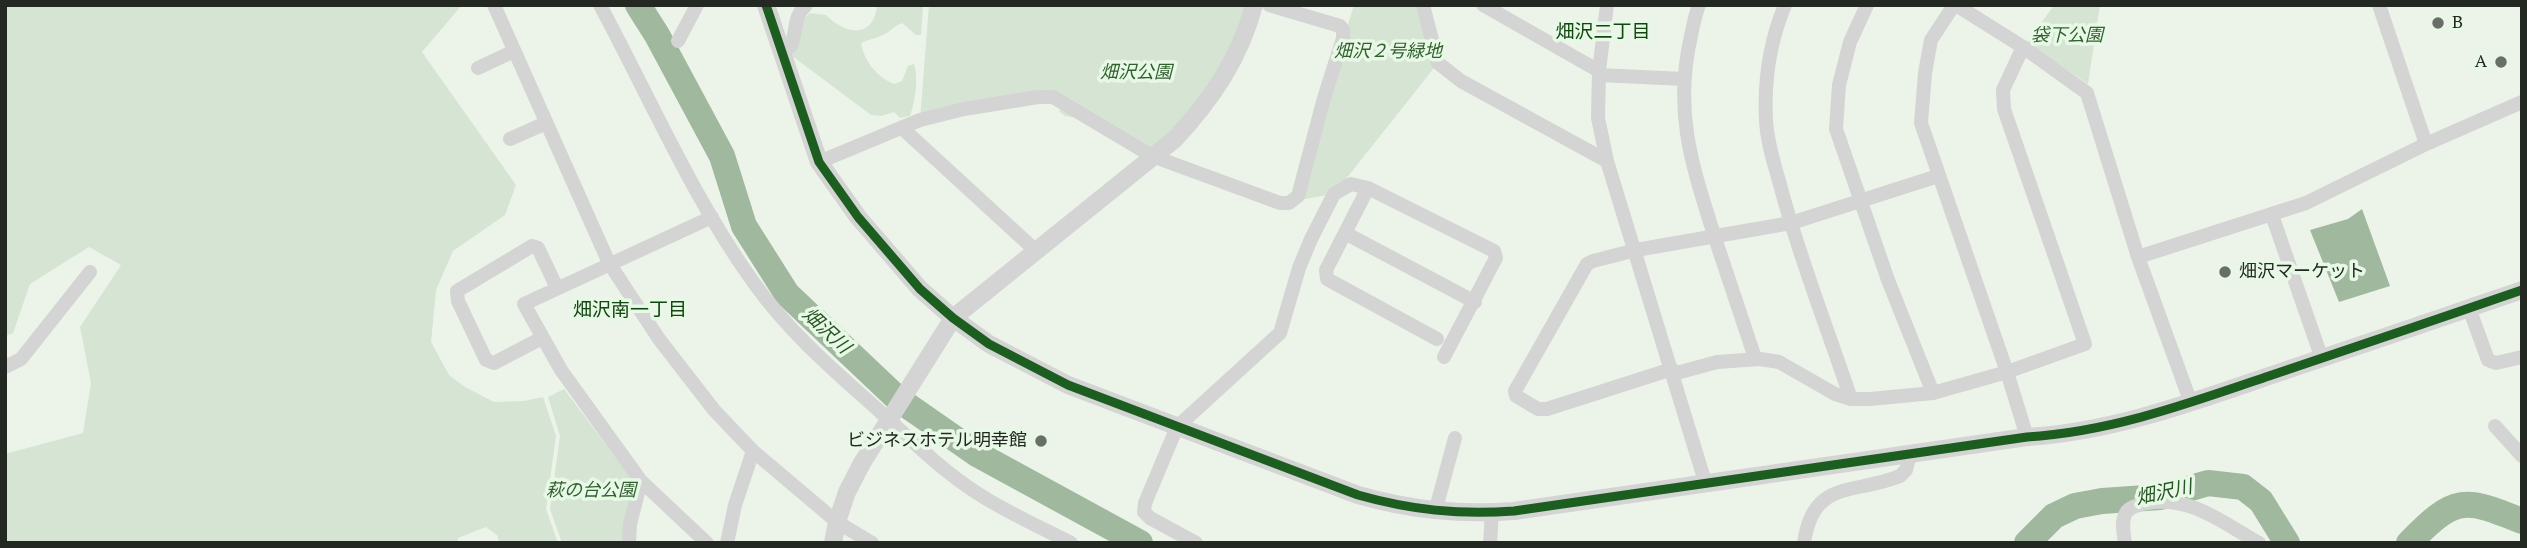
<!DOCTYPE html>
<html>
<head>
<meta charset="utf-8">
<style>
	body { margin:0 }
	#map { position:relative; width:2527px; height:548px; overflow:hidden; background:#ecf4ea; font-family:"PT Serif",serif }
	canvas { display:block }
	.frame { position:absolute; inset:0; border:7px solid #232822; pointer-events:none }
</style>
</head>
<body>
<div id="map">
<canvas width="2527" height="548"></canvas>
<div class="frame"></div>
</div>
<script>
const ctx = document.querySelector('canvas').getContext('2d');
ctx.lineJoin = 'round';
function fill(path, color) {
  ctx.fillStyle = color;
  ctx.fill(path, 'evenodd');
}
function stroke(path, color, width, dash) {
  ctx.strokeStyle = color;
  ctx.lineWidth = width;
  ctx.lineCap = dash ? 'butt' : 'round';
  ctx.setLineDash(dash || []);
  ctx.stroke(path);
}
function write(font, color, halo, rows, align = 'center') {
  ctx.font = font + ' "PT Serif","Noto Sans JP",serif';
  ctx.lineWidth = 7;
  ctx.setLineDash([]);
  ctx.textBaseline = 'middle';
  ctx.strokeStyle = halo;
  ctx.fillStyle = color;
  for (const [text, x, y, turn = 0] of rows) {
    ctx.save();
    ctx.translate(x, y);
    ctx.rotate((+turn || 0) * Math.PI / 180);
    ctx.textAlign = isNaN(turn) ? turn : align;
    if (halo) ctx.strokeText(text, 0, 0);
    ctx.fillText(text, 0, 0);
    ctx.restore();
  }
}
fill(new Path2D(`
	M 5,5 L 462,5 L 422,52 L 516,185 L 505,215 L 453,251 L 436,290 L 431,342 L 449,375 L 465,387 L 494,402 L 524,401 L 543,397 L 556,436 L 546,509 L 558,543 L 499,543 L 498,536 L 486,527 L 458,538 L 457,543 L 5,543 L 5,454 L 83,433 L 91,383 L 80,327 L 121,265 L 89,247 L 30,284 L 13,333 L 5,336 Z
	M 877,5 L 923,5 L 921,35 L 916,35 L 902,23 C 894,26 892,30 885,34 C 878,38 869,39 861,43 C 864,61 877,77 894,84 L 902,81 L 908,66 L 914,64 C 919,78 915,102 910,116 L 900,118 L 894,112 L 881,116 L 871,115 L 792,56 L 802,21 L 810,13 L 826,15 C 844,34 874,40 877,5 Z
	M 929,5 L 1253,5 L 1210,98 L 1152,156 L 1077,118 L 1065,116 L 1059,111 L 1061,109 L 1038,97 L 920,120 Z
	M 1354,5 L 1423,5 L 1438,63 L 1334,194 L 1294,201 Z
	M 2054,5 L 2100,5 L 2088,84 L 2027,43 Z
	M 564,389 L 632,479 L 622,543 L 562,543 L 550,509 L 560,436 L 548,397 Z`), '#d5e4d3');
fill(new Path2D(`
	M 2362,209 L 2390,286 L 2339,302 L 2310,230 L 2348,219 Z`), '#a0b89d');
stroke(new Path2D(`
	M 638,5 L 657,35 L 722,156 L 744,226 L 787,294 L 898,399 L 977,454 L 1140,543
	M 2027,543 L 2054,516 L 2075,506 L 2102,501 L 2160,497 L 2208,483 L 2243,487 L 2261,501 L 2287,543
	M 2409,543 C 2455,496 2463,497 2522,521`), '#a0b89d', 26);
stroke(new Path2D(`
	M 494,5 L 609,263 L 659,339 L 714,410 L 753,451 L 837,522 L 872,543
	M 600,5 C 650,98 692,197 754,283 C 788,331 832,369 876,408 C 909,438 940,469 977,493 C 1006,512 1040,527 1071,543
	M 1423,5 L 1438,63 L 1461,81 L 1607,161
	M 1483,5 L 1599,71
	M 1607,5 L 1599,71 L 1598,118 L 1607,161 L 1706,485
	M 1699,5 C 1695,15 1693,26 1691,36 C 1673,114 1693,168 1716,241 C 1729,280 1742,319 1755,358
	M 1785,5 C 1770,41 1764,81 1766,120 C 1767,144 1776,169 1782,192 C 1801,262 1828,330 1851,399
	M 1867,5 L 1850,42 L 1839,85 L 1836,129 L 1888,280 L 1933,393
	M 1956,5 L 2023,47 L 2087,93 L 2138,257 L 2191,403
	M 2379,5 L 2426,144
	M 678,41 L 697,5
	M 2023,47 L 2003,90 L 2004,109 L 2085,344 L 2007,372 L 2027,437
	M 782,53 L 791,46 C 797,31 793,17 806,5
	M 478,68 L 514,51
	M 1599,75 L 1684,79
	M 902,128 L 1035,250
	M 510,139 L 546,123
	M 819,162 L 920,120 L 964,109 L 1038,97 L 1053,97 L 1152,156 L 1280,203 L 1289,203 L 1298,196 L 1324,98 L 1343,38 L 1343,30 L 1340,26 L 1269,5
	M 1368,188 L 1326,270 L 1327,279 L 1437,339
	M 2272,215 L 2322,359
	M 1345,233 L 1475,302
	M 2138,257 L 2306,203 L 2426,144 L 2522,102
	M 2469,308 L 2488,360 L 2496,363 L 2522,357
	M 542,338 L 494,363 L 486,360 L 458,301 L 457,291 L 532,246 L 538,248 L 557,288
	M 5,367 L 21,359 L 90,272
	M 1672,369 L 1547,409 L 1538,409 L 1516,396 L 1515,391 L 1587,264 L 1593,261 L 1636,250 L 1791,223 L 1938,176
	M 1673,374 L 1717,362 L 1760,359 L 1779,362 L 1835,394 L 1851,399 L 1870,399 L 1933,393 L 2007,372 L 1921,123 L 1925,73 L 1931,40 L 1954,5
	M 2495,426 L 2522,456
	M 1435,512 L 1455,438
	M 629,543 L 630,524 L 641,481
	M 707,543 L 641,481 L 561,370 L 524,304 L 712,217
	M 727,543 L 735,505 L 753,451
	M 1196,543 L 1150,518 L 1144,512 L 1145,503 L 1177,427 L 1280,333 L 1299,268 L 1311,239 L 1334,194 L 1351,184 L 1368,188 L 1494,251 L 1496,258 L 1444,357
	M 1490,543 L 1492,512
	M 1804,543 C 1813,479 1853,495 1900,476 L 1906,470 L 1910,454
	M 2125,543 C 2124,534 2121,523 2125,515 C 2127,508 2135,506 2142,504 C 2188,493 2221,522 2259,543`), '#d3d4d3', 14);
stroke(new Path2D(`
	M 766,5 L 819,162 L 858,217 L 920,289 L 953,318 L 989,344 L 1068,385 L 1358,495 C 1411,510 1459,515 1514,511 L 2027,437 C 2111,432 2190,403 2269,376 C 2353,348 2438,319 2522,290
	M 833,543 L 837,522 L 847,492 L 862,463 L 953,318 L 1175,139 C 1212,99 1240,58 1254,5`), '#d3d4d3', 18);
stroke(new Path2D(`
	M 766,5 L 819,162 L 858,217 L 920,289 L 953,318 L 989,344 L 1068,385 L 1358,495 C 1411,510 1459,515 1514,511 L 2027,437 C 2111,432 2190,403 2269,376 C 2353,348 2438,319 2522,290`), '#1b5e20', 9);
for (const [x, y, r, color] of [
	[2438,23,7,"#696f68"],
	[2501,62,7,"#696f68"],
	[2225,272,7,"#696f68"],
	[1041,441,7,"#696f68"]
]) {
  const dot = new Path2D();
  dot.arc(x, y, r, 0, 2 * Math.PI);
  ctx.fillStyle = color;
  ctx.fill(dot);
  stroke(dot, '#e8f8e6', 2.5);
}
write('18px', '#232822', '#e8f8e6', [
	["B",2452,23],
	["A",2487,62,"right"],
	["畑沢マーケット",2239,272],
	["ビジネスホテル明幸館",1027,441,"right"]
], 'left');
write('italic 18px', '#315f2e', '#e8f8e6', [
	["袋下公園",2067,36],
	["畑沢２号緑地",1388,52],
	["畑沢公園",1136,73],
	["萩の台公園",591,491]
]);
write('19px', '#114610', '#e8f8e6', [
	["畑沢二丁目",1603,33],
	["畑沢南一丁目",630,311]
]);
write('italic 19px', '#275424', '#e8f8e6', [
	["畑沢川",826,331,43],
	["畑沢川",2164,493,-12]
]);
</script>
</body>
</html>
